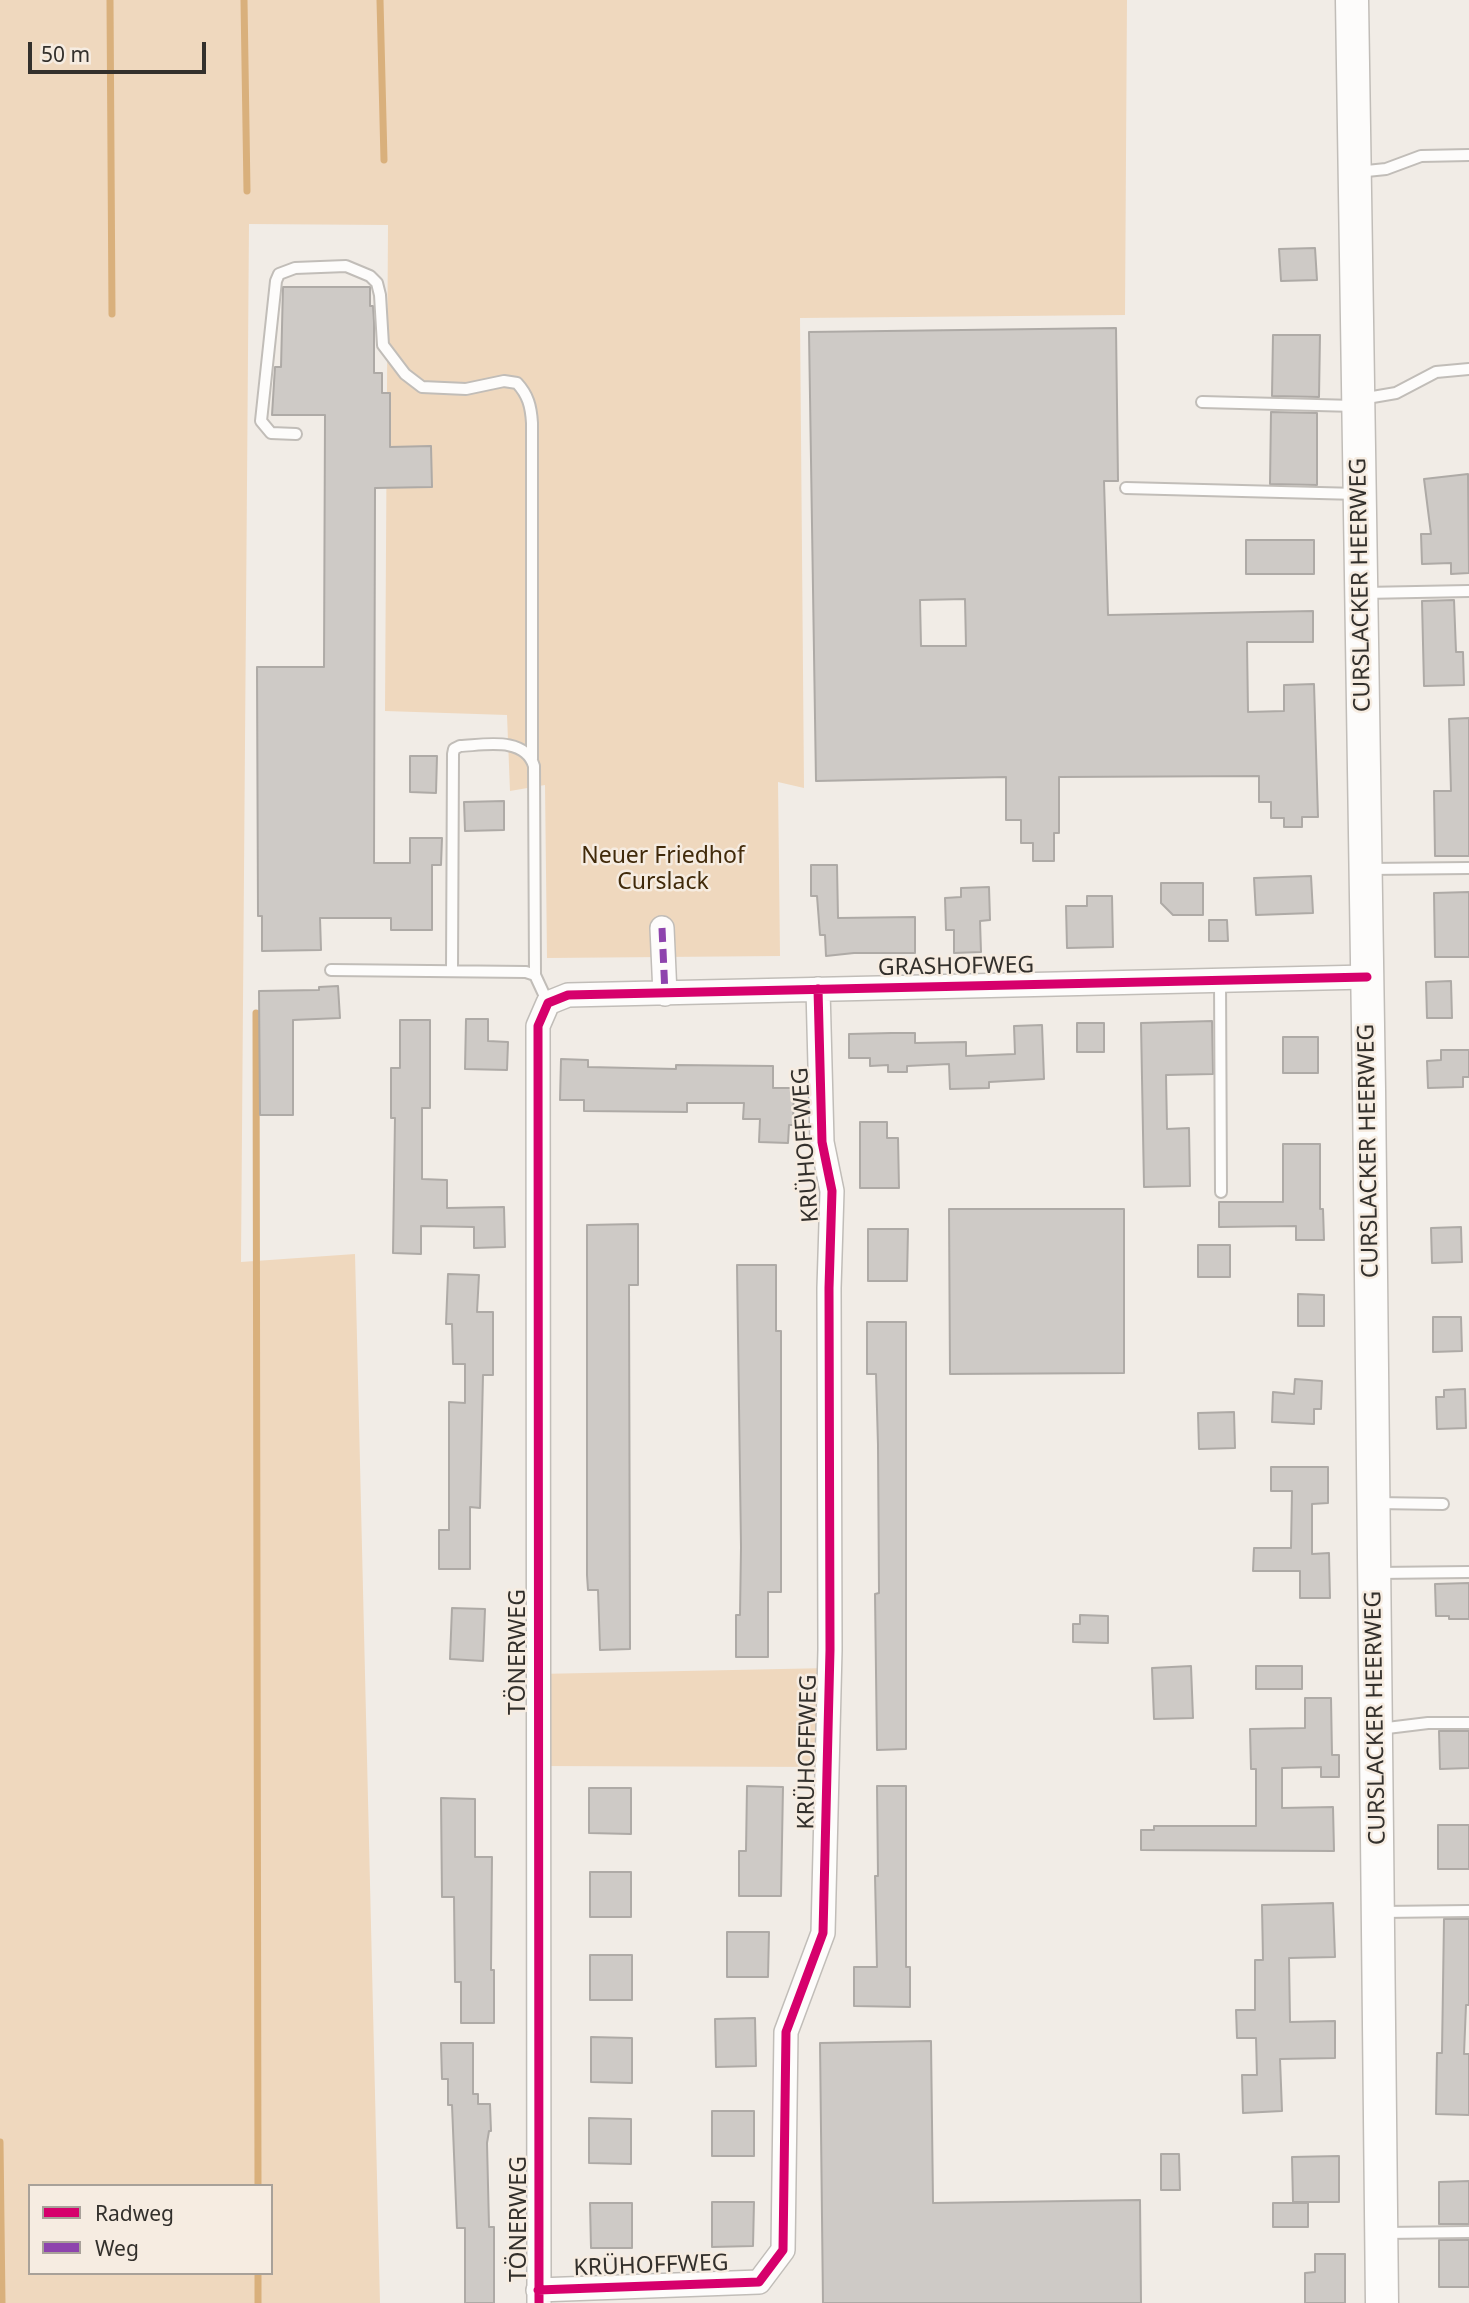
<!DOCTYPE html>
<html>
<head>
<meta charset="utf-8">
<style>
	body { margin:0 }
	#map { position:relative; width:1469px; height:2303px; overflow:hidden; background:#f1ece6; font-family:"Noto Sans",sans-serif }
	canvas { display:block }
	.legend { position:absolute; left:28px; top:2184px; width:245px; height:91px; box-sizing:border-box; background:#f6ece1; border:2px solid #a8a199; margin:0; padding:9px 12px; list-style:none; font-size:21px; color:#33302c }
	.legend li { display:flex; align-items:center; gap:14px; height:35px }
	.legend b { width:35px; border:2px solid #a8a199 }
	.scale { position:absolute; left:28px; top:42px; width:178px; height:32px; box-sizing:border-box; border:4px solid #33302c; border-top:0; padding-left:9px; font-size:21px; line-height:24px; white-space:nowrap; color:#33302c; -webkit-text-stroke:5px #f6ece1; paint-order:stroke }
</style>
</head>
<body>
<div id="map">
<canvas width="1469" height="2303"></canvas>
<ul class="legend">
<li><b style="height:9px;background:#d6006c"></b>Radweg</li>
<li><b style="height:9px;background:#8e44ad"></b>Weg</li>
</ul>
<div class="scale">50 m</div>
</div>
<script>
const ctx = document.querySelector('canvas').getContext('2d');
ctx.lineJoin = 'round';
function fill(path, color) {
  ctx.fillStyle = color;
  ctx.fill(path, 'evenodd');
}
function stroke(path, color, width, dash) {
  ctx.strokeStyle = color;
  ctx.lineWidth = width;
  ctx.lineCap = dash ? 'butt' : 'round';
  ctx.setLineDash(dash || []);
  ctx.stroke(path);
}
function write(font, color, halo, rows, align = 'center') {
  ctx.font = font + ' "Noto Sans",sans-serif';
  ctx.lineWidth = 5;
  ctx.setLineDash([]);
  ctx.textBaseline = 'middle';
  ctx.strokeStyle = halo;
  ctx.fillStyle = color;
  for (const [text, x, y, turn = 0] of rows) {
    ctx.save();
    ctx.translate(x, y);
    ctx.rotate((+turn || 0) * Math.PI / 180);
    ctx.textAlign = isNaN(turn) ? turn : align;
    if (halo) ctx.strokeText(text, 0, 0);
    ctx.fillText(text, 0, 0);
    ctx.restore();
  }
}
fill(new Path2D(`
	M 0,0 L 1127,0 L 1125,315 L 800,318 L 804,788 L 778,782 L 780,956 L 547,958 L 545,785 L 510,791 L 507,715 L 385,711 L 388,225 L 249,224 L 241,1262 L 355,1254 L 380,2303 L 0,2303 ZM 30,2186 L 271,2186 L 271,2273 L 30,2273 Z
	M 830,1668 L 827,1767 L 538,1766 L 538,1674 Z`), '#efd8be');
stroke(new Path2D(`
	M 110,0 L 112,314
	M 244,0 L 247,191
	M 380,0 L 384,160
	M 256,1013 L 258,2186
	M 0,2142 L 2,2303
	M 258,2273 L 258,2303`), '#d9b07c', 7);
const building = new Path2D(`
	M 1315,248 L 1317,280 L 1281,281 L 1279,249 Z
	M 283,287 L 370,287 L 370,306 L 373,306 L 374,322 L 374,373 L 382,373 L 382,393 L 390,393 L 390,447 L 431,446 L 432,487 L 375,488 L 374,863 L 410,863 L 410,838 L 442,838 L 441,865 L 432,865 L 432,930 L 391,930 L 391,918 L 320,918 L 321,950 L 262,951 L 262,916 L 258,916 L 257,667 L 324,667 L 325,415 L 272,415 L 275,367 L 281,367 Z
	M 1116,328 L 1118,481 L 1104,481 L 1108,615 L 1313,611 L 1313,642 L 1247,642 L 1248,712 L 1284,711 L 1284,685 L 1314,684 L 1318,817 L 1302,817 L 1302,827 L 1284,827 L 1284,818 L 1271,818 L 1271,802 L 1259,802 L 1259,776 L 1059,777 L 1059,833 L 1054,833 L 1054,861 L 1033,861 L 1033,843 L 1021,843 L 1021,820 L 1006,820 L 1006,777 L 816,781 L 809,332 ZM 965,599 L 966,646 L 921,646 L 920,600 Z
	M 1273,335 L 1320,335 L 1319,397 L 1272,396 Z
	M 1271,412 L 1317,413 L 1317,485 L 1270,484 Z
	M 1468,474 L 1469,573 L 1451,574 L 1451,563 L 1422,564 L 1421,534 L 1431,534 L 1424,479 Z
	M 1246,540 L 1314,540 L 1314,574 L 1246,574 Z
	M 1454,600 L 1456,652 L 1463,652 L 1464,685 L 1424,686 L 1422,601 Z
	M 1469,718 L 1469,856 L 1435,856 L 1434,791 L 1451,791 L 1449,719 Z
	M 410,756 L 437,756 L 436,793 L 410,792 Z
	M 504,801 L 504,830 L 465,831 L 464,802 Z
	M 811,865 L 837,865 L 838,918 L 915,917 L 915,953 L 854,953 L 826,956 L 825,935 L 820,935 L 817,896 L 811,896 Z
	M 1311,876 L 1313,913 L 1256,915 L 1254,878 Z
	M 1161,883 L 1203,883 L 1203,915 L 1173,915 L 1161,903 Z
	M 989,887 L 990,920 L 980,921 L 981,952 L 954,953 L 954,930 L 946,930 L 945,898 L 961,897 L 961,888 Z
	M 1469,892 L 1469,957 L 1435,957 L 1434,893 Z
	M 1087,896 L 1112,896 L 1113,947 L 1067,948 L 1066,906 L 1087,906 Z
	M 1209,920 L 1227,920 L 1228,941 L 1209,941 Z
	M 1451,981 L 1452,1018 L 1427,1018 L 1426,982 Z
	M 338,986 L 340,1018 L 293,1020 L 293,1115 L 260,1115 L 259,991 L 319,990 L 319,987 Z
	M 466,1019 L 488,1019 L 488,1041 L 508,1042 L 507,1070 L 465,1069 Z
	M 400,1020 L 430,1020 L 430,1108 L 422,1108 L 422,1179 L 447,1180 L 447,1208 L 504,1207 L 505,1247 L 474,1248 L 474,1227 L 421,1226 L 421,1254 L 393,1253 L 395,1118 L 391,1118 L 391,1068 L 400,1068 Z
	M 1212,1021 L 1213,1074 L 1166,1075 L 1167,1129 L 1189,1128 L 1190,1186 L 1144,1187 L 1141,1023 Z
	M 1077,1023 L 1104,1023 L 1104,1052 L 1077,1052 Z
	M 1042,1025 L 1044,1079 L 989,1082 L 989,1088 L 950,1089 L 949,1064 L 907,1066 L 907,1072 L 888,1072 L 888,1065 L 870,1066 L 870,1058 L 849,1058 L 849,1034 L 892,1033 L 915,1033 L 915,1043 L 966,1042 L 966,1056 L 1015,1054 L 1014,1026 Z
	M 1283,1037 L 1318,1037 L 1318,1073 L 1283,1073 Z
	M 1441,1050 L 1469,1050 L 1469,1077 L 1463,1077 L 1463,1087 L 1428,1088 L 1427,1061 L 1441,1060 Z
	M 561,1059 L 588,1060 L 588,1067 L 676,1069 L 676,1065 L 773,1066 L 773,1088 L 794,1088 L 793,1125 L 789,1125 L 788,1143 L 759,1142 L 760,1119 L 743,1119 L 744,1103 L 687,1103 L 687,1112 L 584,1111 L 584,1100 L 560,1100 Z
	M 860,1122 L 887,1122 L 887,1138 L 898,1138 L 899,1188 L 860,1188 Z
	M 1283,1144 L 1320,1144 L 1320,1209 L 1323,1209 L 1324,1240 L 1296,1240 L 1296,1226 L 1219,1227 L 1219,1202 L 1283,1202 Z
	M 949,1209 L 1124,1209 L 1124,1373 L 950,1374 Z
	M 638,1224 L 638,1285 L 629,1285 L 630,1649 L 600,1650 L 598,1590 L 588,1590 L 587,1575 L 587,1225 Z
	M 1461,1227 L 1462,1262 L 1432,1263 L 1431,1228 Z
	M 868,1229 L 908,1229 L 907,1281 L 868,1281 Z
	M 1198,1245 L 1230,1245 L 1230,1277 L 1198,1277 Z
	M 737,1265 L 776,1265 L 776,1331 L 781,1331 L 781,1592 L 768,1592 L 768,1657 L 736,1657 L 736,1615 L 740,1615 L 741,1547 Z
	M 448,1274 L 479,1275 L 477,1312 L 493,1312 L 493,1375 L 483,1375 L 480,1508 L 470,1507 L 470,1569 L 439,1569 L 439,1530 L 449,1530 L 449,1402 L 465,1403 L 465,1364 L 453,1364 L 452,1324 L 446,1324 Z
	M 1298,1294 L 1324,1295 L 1324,1326 L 1298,1326 Z
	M 1433,1317 L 1461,1317 L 1462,1351 L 1433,1352 Z
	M 867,1322 L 906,1322 L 906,1749 L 877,1750 L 875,1594 L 879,1593 L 878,1445 L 876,1374 L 867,1374 Z
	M 1295,1379 L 1322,1381 L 1321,1409 L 1314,1409 L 1314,1424 L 1272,1422 L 1273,1392 L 1294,1394 Z
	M 1465,1389 L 1466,1428 L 1437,1429 L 1436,1397 L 1444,1397 L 1444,1390 Z
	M 1234,1412 L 1235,1448 L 1199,1449 L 1198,1413 Z
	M 1271,1467 L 1328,1467 L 1328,1503 L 1312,1504 L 1312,1554 L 1329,1553 L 1330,1598 L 1300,1598 L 1300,1571 L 1253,1571 L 1254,1548 L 1291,1548 L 1292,1491 L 1271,1491 Z
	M 1469,1583 L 1469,1619 L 1449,1619 L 1449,1616 L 1436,1616 L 1435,1584 Z
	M 452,1608 L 485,1609 L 483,1661 L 450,1659 Z
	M 1080,1615 L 1108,1616 L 1108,1643 L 1073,1642 L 1073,1624 L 1080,1624 Z
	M 1191,1666 L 1193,1718 L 1154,1719 L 1152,1668 Z
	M 1256,1666 L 1302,1666 L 1302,1689 L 1256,1689 Z
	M 1305,1698 L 1331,1698 L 1332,1755 L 1339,1755 L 1339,1777 L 1321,1777 L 1321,1767 L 1282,1768 L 1282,1808 L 1333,1807 L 1334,1851 L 1141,1850 L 1141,1830 L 1154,1830 L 1154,1826 L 1256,1826 L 1256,1769 L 1251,1769 L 1250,1729 L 1305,1728 Z
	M 1439,1731 L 1469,1731 L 1469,1768 L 1440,1769 Z
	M 747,1786 L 783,1787 L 781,1896 L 739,1896 L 739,1851 L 746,1851 Z
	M 877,1786 L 906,1786 L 906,1967 L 910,1967 L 910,2007 L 854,2006 L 854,1967 L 877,1967 L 875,1876 L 878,1876 Z
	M 589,1788 L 631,1788 L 631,1834 L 589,1833 Z
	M 441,1798 L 475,1799 L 475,1857 L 492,1857 L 491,1970 L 494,1970 L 494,2023 L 461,2023 L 461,1982 L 455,1982 L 454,1897 L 442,1897 Z
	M 1438,1825 L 1469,1825 L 1469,1869 L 1438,1869 Z
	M 590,1872 L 631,1872 L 631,1917 L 590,1917 Z
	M 1333,1903 L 1335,1957 L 1289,1958 L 1290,2022 L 1335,2021 L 1335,2058 L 1280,2059 L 1282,2111 L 1243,2113 L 1242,2075 L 1257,2075 L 1256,2038 L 1237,2038 L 1236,2010 L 1255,2010 L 1255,1960 L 1263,1960 L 1262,1905 Z
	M 1444,1919 L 1469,1919 L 1469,2005 L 1466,2005 L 1464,2054 L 1469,2054 L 1469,2115 L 1436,2114 L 1437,2053 L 1442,2053 Z
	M 727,1932 L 769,1932 L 768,1977 L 727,1977 Z
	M 590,1955 L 632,1955 L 632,2000 L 590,2000 Z
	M 755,2018 L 756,2066 L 716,2067 L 715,2019 Z
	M 591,2037 L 632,2038 L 632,2083 L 591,2082 Z
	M 931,2041 L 933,2203 L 1140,2200 L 1141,2303 L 823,2303 L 820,2043 Z
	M 441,2043 L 473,2043 L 473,2094 L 478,2094 L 478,2104 L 490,2104 L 491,2131 L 489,2131 L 487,2143 L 489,2227 L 494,2227 L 494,2303 L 465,2303 L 465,2228 L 457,2228 L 452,2105 L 448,2105 L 448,2079 L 442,2079 Z
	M 712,2111 L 754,2111 L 754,2156 L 712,2156 Z
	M 589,2118 L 631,2119 L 631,2164 L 589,2163 Z
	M 1161,2154 L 1179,2154 L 1180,2190 L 1161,2190 Z
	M 1339,2156 L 1339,2202 L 1293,2202 L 1292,2157 Z
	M 1469,2181 L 1469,2224 L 1439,2224 L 1439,2182 Z
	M 712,2202 L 754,2202 L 753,2246 L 712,2247 Z
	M 590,2203 L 632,2203 L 632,2248 L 591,2248 Z
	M 1273,2203 L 1308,2203 L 1308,2227 L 1273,2227 Z
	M 1439,2240 L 1469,2240 L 1469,2287 L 1439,2287 Z
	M 1315,2254 L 1345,2254 L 1345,2303 L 1305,2303 L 1305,2273 L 1315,2272 Z`);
fill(building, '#cecac6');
stroke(building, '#aeaaa6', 2);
const service = new Path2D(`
	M 1357,172 L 1386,169 L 1421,156 L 1469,155
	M 1361,399 L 1396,393 L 1436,372 L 1469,369
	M 1202,402 L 1355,406
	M 296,434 L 271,433 L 261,421 L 276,281 L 279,274 L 295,268 L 346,266 L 370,276 L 377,283 L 380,295 L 383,345 L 405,374 L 422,387 L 466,389 L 504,381 L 517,383 C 528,395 531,406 532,423 L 532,759
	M 1126,488 L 1358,494
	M 1363,593 L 1469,591
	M 1368,869 L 1469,868
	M 331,970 L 526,972 L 535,975 L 548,1003
	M 452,970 L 453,754 L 454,749 L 460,746 C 484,745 525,736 534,766 L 535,975
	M 1220,980 L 1221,1192
	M 1376,1503 L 1443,1504
	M 1377,1573 L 1469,1572
	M 1379,1729 L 1428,1723 L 1469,1723
	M 1381,1912 L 1469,1911
	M 1384,2233 L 1469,2232`);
const minor = new Path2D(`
	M 662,928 L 665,994
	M 538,2290 L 759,2282 L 783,2250 L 786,2032 L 823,1933 L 830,1650 L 829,1288 L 832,1191 L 822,1142 L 818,989
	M 539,2303 L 538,1026 L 548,1003 L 568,995 L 1367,977`);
const secondary = new Path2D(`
	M 1352,0 L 1369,1089 L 1382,2303`);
stroke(service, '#c1bdb8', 14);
stroke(minor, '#c1bdb8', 26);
stroke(secondary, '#c1bdb8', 35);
stroke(service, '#fdfcfb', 10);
stroke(minor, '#fdfcfb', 23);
stroke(secondary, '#fdfcfb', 32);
stroke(new Path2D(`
	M 662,928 L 665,994`), '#8e44ad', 7, [14, 7]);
stroke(new Path2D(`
	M 538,2290 L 759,2282 L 783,2250 L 786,2032 L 823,1933 L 830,1650 L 829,1288 L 832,1191 L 822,1142 L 818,989
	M 539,2303 L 538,1026 L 548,1003 L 568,995 L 1367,977`), '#d6006c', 9);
write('23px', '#33302c', '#f6ece1', [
	["CURSLACKER HEERWEG",1361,585,-91],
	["GRASHOFWEG",956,967,-1],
	["KRÜHOFFWEG",806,1145,-94],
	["CURSLACKER HEERWEG",1369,1151,-91],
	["TÖNERWEG",518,1652,-90],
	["CURSLACKER HEERWEG",1376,1718,-91],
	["KRÜHOFFWEG",808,1752,-89],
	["TÖNERWEG",519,2219,-90],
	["KRÜHOFFWEG",651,2266,-2]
]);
write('23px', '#412a0a', '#f6ece1', [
	["Neuer Friedhof",663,856],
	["Curslack",663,882]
]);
</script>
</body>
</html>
